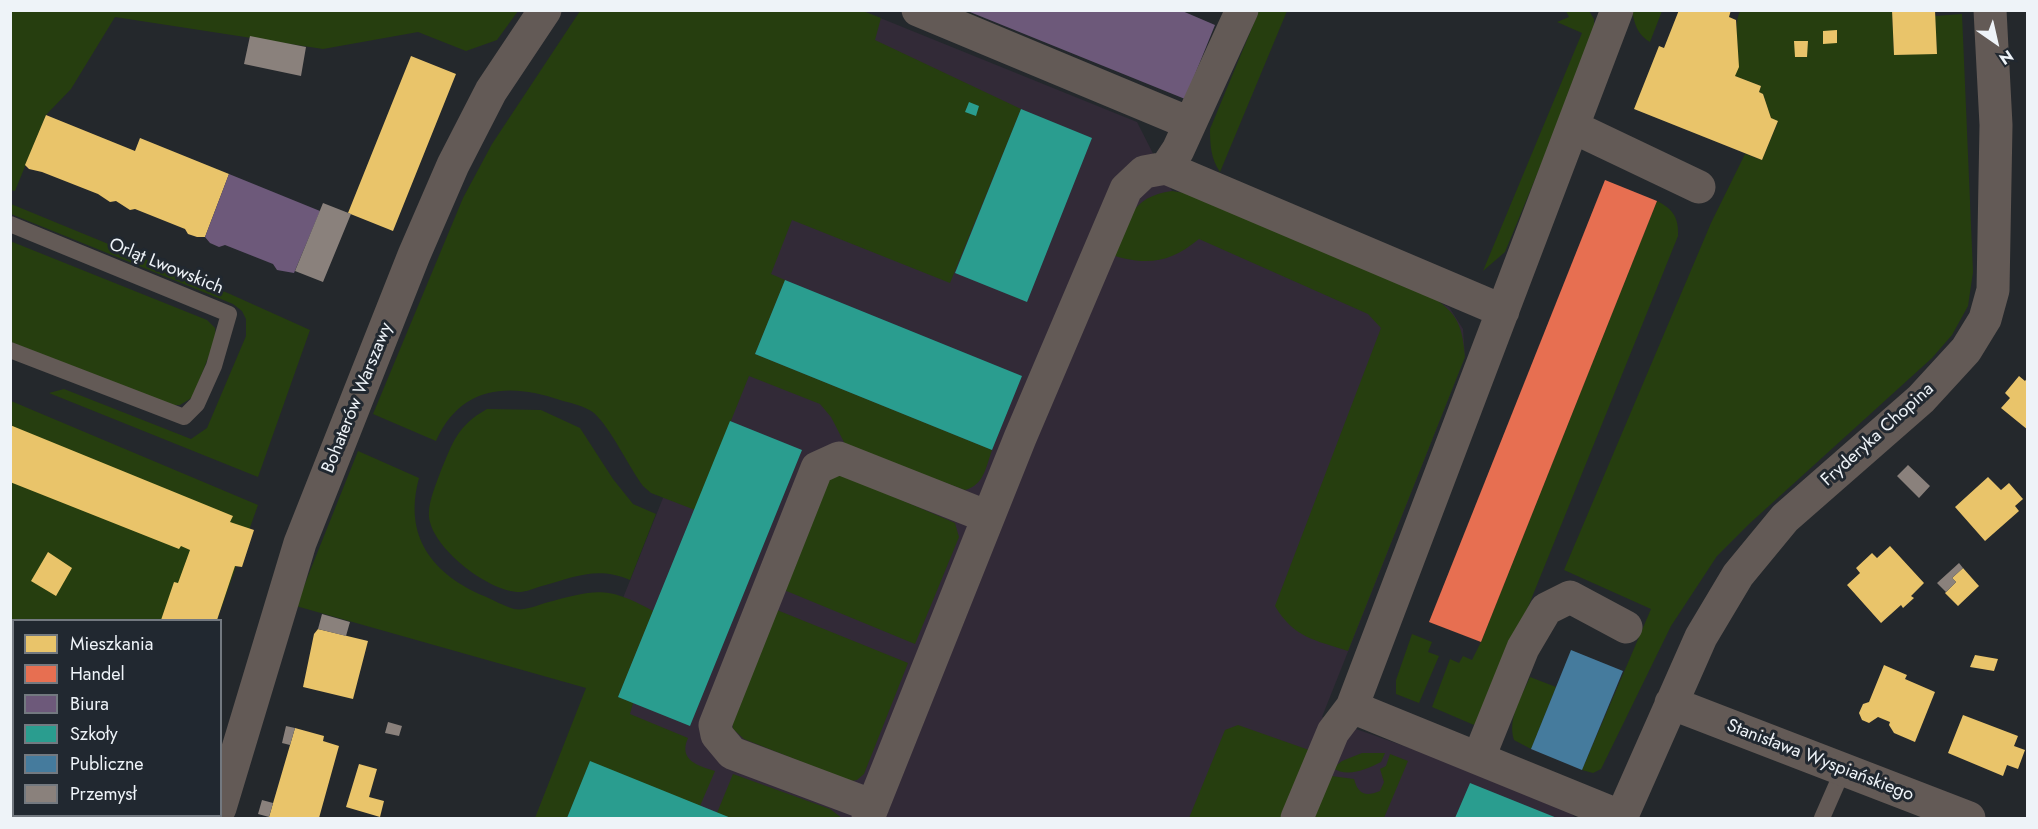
<!DOCTYPE html>
<html>
<head>
<meta charset="utf-8">
<style>
	body { margin:0 }
	#map { position:relative; width:2038px; height:829px; overflow:hidden; background:#24282c; font-family:Jost,sans-serif }
	canvas { display:block }
	.frame { position:absolute; inset:0; border:12px solid #eef3f8; pointer-events:none }
	.legend { position:absolute; left:12px; top:619px; width:210px; height:198px; box-sizing:border-box; background:#212830; border:2px solid #737980; margin:0; padding:8px 10px; list-style:none; font-size:18px; color:#eef3f8 }
	.legend li { display:flex; align-items:center; gap:12px; height:30px }
	.legend b { width:30px; border:2px solid #737980 }
	.north { position:absolute; left:1966px; top:12px; width:60px; height:60px; -webkit-text-stroke:4px #212830; paint-order:stroke; rotate:146deg; font-size:16px; font-weight:700; line-height:24px; text-align:center; color:#eef3f8 }
	.north::after { content:''; display:block; margin:auto; width:21px; height:27px; background:#eef3f8; clip-path:polygon(50% 0,100% 100%,50% 72%,0 100%) }
</style>
</head>
<body>
<div id="map">
<canvas width="2038" height="829"></canvas>
<div class="frame"></div>
<ul class="legend">
<li><b style="height:16px;background:#e9c46a"></b>Mieszkania</li>
<li><b style="height:16px;background:#e76f51"></b>Handel</li>
<li><b style="height:16px;background:#6d597a"></b>Biura</li>
<li><b style="height:16px;background:#2a9d8f"></b>Szkoły</li>
<li><b style="height:16px;background:#457b9d"></b>Publiczne</li>
<li><b style="height:16px;background:#8a817c"></b>Przemysł</li>
</ul>
<div class="north">N</div>
</div>
<script>
const ctx = document.querySelector('canvas').getContext('2d');
ctx.lineJoin = 'round';
function fill(path, color) {
  ctx.fillStyle = color;
  ctx.fill(path, 'evenodd');
}
function stroke(path, color, width, dash) {
  ctx.strokeStyle = color;
  ctx.lineWidth = width;
  ctx.lineCap = dash ? 'butt' : 'round';
  ctx.setLineDash(dash || []);
  ctx.stroke(path);
}
function write(font, color, halo, rows, align = 'center') {
  ctx.font = font + ' Jost,sans-serif';
  ctx.lineWidth = 6;
  ctx.setLineDash([]);
  ctx.textBaseline = 'middle';
  ctx.strokeStyle = halo;
  ctx.fillStyle = color;
  for (const [text, x, y, turn = 0] of rows) {
    ctx.save();
    ctx.translate(x, y);
    ctx.rotate((+turn || 0) * Math.PI / 180);
    ctx.textAlign = isNaN(turn) ? turn : align;
    if (halo) ctx.strokeText(text, 0, 0);
    ctx.fillText(text, 0, 0);
    ctx.restore();
  }
}
fill(new Path2D(`
	M 863,11 L 1137,122 L 1172,191 L 1191,194 L 1449,307 L 1463,329 L 1465,357 L 1322,717 L 1427,754 L 1568,811 L 1576,818 L 535,818 L 755,268 Z`), '#322a37');
fill(new Path2D(`
	M 10,11 L 518,11 L 497,40 L 466,51 L 418,32 L 323,49 L 115,17 L 71,89 L 46,115 L 15,191 L 10,190 Z
	M 580,11 L 863,11 L 881,18 L 875,40 L 1021,109 L 950,283 L 792,220 L 771,274 L 785,280 L 755,354 L 992,450 C 986,467 984,485 965,490 L 846,446 L 831,417 L 820,404 L 749,376 L 695,510 L 651,493 L 643,486 C 629,467 610,427 594,413 C 585,406 570,403 560,400 C 509,382 460,386 436,441 L 373,414 L 463,198 L 492,144 Z
	M 1259,11 L 1287,11 L 1220,172 C 1211,159 1210,145 1210,129 Z
	M 1566,11 L 1589,11 L 1594,19 L 1594,36 L 1505,252 L 1483,271 L 1582,33 L 1557,22 L 1569,17 Z
	M 1632,11 L 1662,11 L 1650,42 C 1637,34 1635,25 1632,11 Z
	M 1740,11 L 1892,11 L 1894,55 L 1937,53 L 1935,16 L 1962,14 L 1973,272 L 1968,306 L 1952,335 L 1932,358 L 1749,524 L 1717,556 L 1671,626 L 1601,769 L 1593,773 L 1582,770 L 1651,609 L 1564,570 L 1711,223 L 1745,154 L 1762,160 L 1778,122 L 1771,118 L 1763,94 L 1759,92 L 1761,86 L 1735,76 C 1744,55 1731,31 1740,11 Z
	M 1172,191 L 1191,194 L 1425,292 C 1456,312 1462,321 1465,357 L 1348,651 C 1315,640 1294,638 1275,606 L 1381,328 L 1368,314 L 1199,239 C 1170,263 1147,266 1112,255 C 1129,220 1130,197 1172,191 Z
	M 1657,201 C 1673,209 1679,218 1678,236 L 1488,706 L 1474,725 L 1432,707 L 1450,659 L 1459,663 L 1463,656 L 1472,660 L 1481,642 Z
	M 11,204 L 230,294 L 310,330 L 258,477 L 49,393 L 64,389 L 191,439 L 207,428 L 246,336 L 246,319 L 242,311 L 233,304 L 11,214 Z
	M 10,241 L 207,320 L 215,328 L 216,337 L 193,397 L 180,405 L 166,405 L 11,342 Z
	M 11,401 L 258,505 L 217,620 L 14,620 L 14,816 L 146,816 L 145,818 L 11,818 Z
	M 487,409 L 541,410 L 580,428 L 613,479 L 633,504 L 656,514 L 630,580 C 596,566 576,577 542,586 C 535,588 526,592 520,592 C 489,592 437,551 430,522 C 426,507 435,487 440,473 C 453,442 457,426 487,409 Z
	M 358,451 L 419,478 C 403,536 432,574 484,596 C 493,600 504,606 514,609 C 523,611 536,606 545,603 C 596,590 605,585 653,611 L 618,697 L 633,703 L 630,714 L 688,738 C 678,760 698,766 715,771 L 700,806 L 590,762 L 567,818 L 535,818 L 586,688 L 296,606 Z
	M 843,475 L 955,523 L 959,537 L 915,644 L 784,590 L 827,482 L 833,477 Z
	M 777,610 L 908,663 L 864,774 L 857,780 L 850,781 L 744,739 L 733,729 L 732,720 Z
	M 1412,634 L 1432,642 L 1428,652 L 1439,656 L 1419,703 L 1396,694 L 1396,680 Z
	M 1530,677 L 1556,687 L 1531,749 L 1514,740 C 1507,718 1522,696 1530,677 Z
	M 1238,725 L 1309,750 L 1281,818 L 1189,818 L 1225,730 Z
	M 1362,753 L 1385,753 L 1381,762 C 1367,769 1347,778 1333,768 L 1342,761 Z
	M 1390,754 L 1408,761 L 1384,818 L 1313,818 L 1331,776 L 1354,779 C 1358,794 1365,797 1380,791 L 1384,782 L 1380,769 L 1386,766 Z
	M 733,774 L 830,809 L 842,818 L 731,818 L 717,813 Z`), '#263e0f');
fill(new Path2D(`
	M 1679,10 L 1731,10 L 1729,17 L 1736,20 L 1739,67 L 1735,76 L 1761,86 L 1759,92 L 1763,94 L 1771,118 L 1778,121 L 1762,160 L 1634,109 L 1659,46 L 1664,48 Z
	M 1892,10 L 1935,10 L 1937,54 L 1894,55 Z
	M 1837,30 L 1837,43 L 1823,44 L 1823,31 Z
	M 1794,41 L 1808,41 L 1807,57 L 1795,57 Z
	M 411,56 L 456,74 L 393,231 L 348,213 Z
	M 46,115 L 135,151 L 140,138 L 229,174 L 205,237 L 197,237 L 188,234 L 185,229 L 135,209 L 130,210 L 116,201 L 110,202 L 98,194 L 42,172 L 29,169 L 25,165 Z
	M 2019,376 L 2025,381 L 2028,377 L 2028,430 L 2001,408 L 2010,398 L 2005,393 Z
	M 10,425 L 233,516 L 230,522 L 254,530 L 242,567 L 235,566 L 217,620 L 161,620 L 174,582 L 178,583 L 190,550 L 181,546 L 179,549 L 10,482 Z
	M 1988,477 L 2001,490 L 2009,483 L 2023,499 L 2015,506 L 2019,511 L 1985,541 L 1955,507 Z
	M 1890,546 L 1924,583 L 1911,596 L 1914,598 L 1903,608 L 1901,605 L 1881,623 L 1847,585 L 1860,573 L 1856,568 L 1872,553 L 1877,558 Z
	M 48,552 L 72,568 L 56,596 L 31,581 Z
	M 1963,568 L 1979,586 L 1958,606 L 1945,593 L 1956,582 L 1952,578 Z
	M 318,629 L 368,641 L 353,699 L 303,687 L 314,634 Z
	M 1975,655 L 1998,659 L 1994,671 L 1970,667 Z
	M 1884,665 L 1907,675 L 1905,679 L 1935,692 L 1915,742 L 1894,733 L 1889,725 L 1890,722 L 1878,717 L 1869,723 L 1862,720 L 1859,713 L 1863,704 L 1869,702 Z
	M 1963,715 L 2018,736 L 2014,746 L 2025,750 L 2018,769 L 2007,765 L 2003,776 L 1948,753 Z
	M 295,728 L 324,736 L 323,741 L 339,746 L 319,818 L 269,817 Z
	M 359,764 L 377,769 L 369,797 L 384,801 L 380,817 L 346,807 Z
	M 139,816 L 190,816 L 189,818 L 138,818 Z`), '#e9c46a');
fill(new Path2D(`
	M 1605,180 L 1657,201 L 1481,642 L 1429,622 Z`), '#e76f51');
fill(new Path2D(`
	M 965,10 L 1180,10 L 1215,25 L 1185,99 Z
	M 229,174 L 320,211 L 294,273 L 277,270 L 273,264 L 225,245 L 219,247 L 210,243 L 205,237 Z`), '#6d597a');
fill(new Path2D(`
	M 969,102 L 979,106 L 976,116 L 965,112 Z
	M 1021,109 L 1092,138 L 1027,302 L 955,273 Z
	M 785,280 L 1022,376 L 992,450 L 755,354 Z
	M 730,421 L 802,450 L 690,726 L 618,697 Z
	M 590,761 L 731,818 L 567,818 Z
	M 1470,783 L 1557,818 L 1455,818 Z`), '#2a9d8f');
fill(new Path2D(`
	M 1571,650 L 1623,671 L 1582,770 L 1531,749 Z`), '#457b9d');
fill(new Path2D(`
	M 250,36 L 306,47 L 301,76 L 244,64 Z
	M 323,203 L 351,214 L 323,282 L 295,271 Z
	M 1908,465 L 1930,486 L 1919,498 L 1897,476 Z
	M 1959,563 L 1963,568 L 1952,578 L 1956,582 L 1946,592 L 1937,583 Z
	M 322,614 L 350,622 L 346,636 L 318,629 Z
	M 388,722 L 402,726 L 399,736 L 385,733 Z
	M 286,726 L 295,728 L 290,745 L 282,743 Z
	M 262,800 L 273,803 L 269,817 L 258,814 Z
	M 32,816 L 58,816 L 66,818 L 31,818 Z`), '#8a817c');
stroke(new Path2D(`
	M 10,224 L 229,314 L 214,366 L 197,404 L 184,417 L 10,350
	M 1822,818 L 1843,770`), '#635a56', 16);
stroke(new Path2D(`
	M 918,10 L 1189,123
	M 1573,127 L 1699,187
	M 1166,168 L 1503,311
	M 1671,703 L 1969,818
	M 1352,707 L 1622,817
	M 1479,757 L 1523,648 L 1546,609 L 1570,597 L 1626,627
	M 873,806 L 732,753 L 717,735 L 715,725 L 817,468 L 839,458 L 988,517
	M 220,808 L 300,543 L 414,255 L 453,165 L 491,91 L 545,10
	M 868,818 L 1020,438 L 1126,189 L 1144,172 L 1166,168 L 1178,150 L 1242,10
	M 1297,818 L 1333,732 L 1352,707 L 1617,10
	M 1621,818 L 1701,637 L 1738,575 L 1785,518 L 1921,399 L 1966,350 L 1985,319 L 1993,290 L 1996,125 L 1990,10`), '#635a56', 33);
write('18px', '#eef3f8', '#212830', [
	["Orląt Lwowskich",166,267,22],
	["Bohaterów Warszawy",358,398,-68],
	["Fryderyka Chopina",1878,435,-42],
	["Stanisława Wyspiańskiego",1820,761,21]
]);
</script>
</body>
</html>
